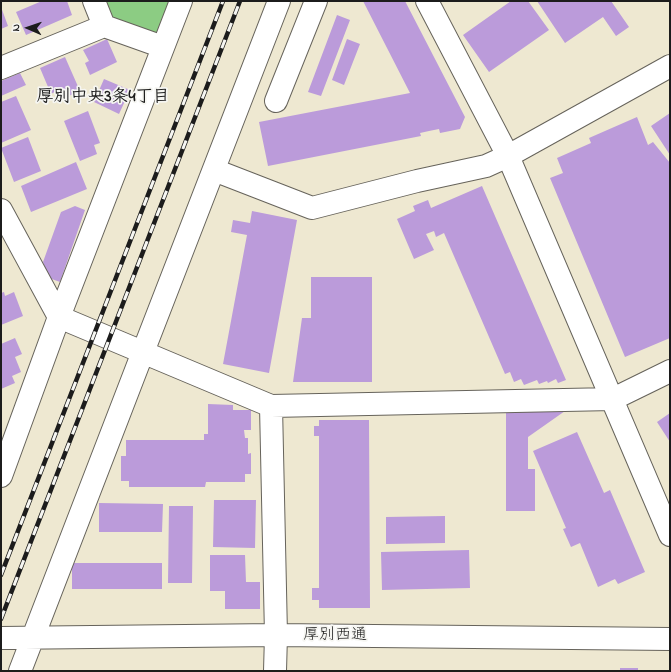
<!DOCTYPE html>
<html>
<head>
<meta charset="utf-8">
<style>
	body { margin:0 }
	#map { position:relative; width:671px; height:672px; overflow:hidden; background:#eee8d1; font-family:"Indie Flower",sans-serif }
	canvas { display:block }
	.frame { position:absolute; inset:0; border:2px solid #1c1c1c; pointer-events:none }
	.north { position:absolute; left:8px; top:8px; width:40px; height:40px; -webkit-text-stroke:3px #f6f6f2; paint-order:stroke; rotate:272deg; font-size:11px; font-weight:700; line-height:16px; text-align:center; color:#1c1c1c }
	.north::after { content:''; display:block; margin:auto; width:14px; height:18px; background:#1c1c1c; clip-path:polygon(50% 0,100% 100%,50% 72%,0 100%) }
</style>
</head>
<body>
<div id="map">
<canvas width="671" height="672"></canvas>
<div class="frame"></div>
<div class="north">N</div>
</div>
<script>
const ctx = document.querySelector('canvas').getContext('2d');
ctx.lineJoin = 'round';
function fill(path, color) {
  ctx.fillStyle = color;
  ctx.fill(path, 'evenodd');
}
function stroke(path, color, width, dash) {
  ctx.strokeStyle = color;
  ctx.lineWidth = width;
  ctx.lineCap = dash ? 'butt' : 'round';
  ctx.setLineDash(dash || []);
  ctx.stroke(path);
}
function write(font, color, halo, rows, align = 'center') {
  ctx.font = font + ' "Indie Flower","Klee One",sans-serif';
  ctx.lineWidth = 3.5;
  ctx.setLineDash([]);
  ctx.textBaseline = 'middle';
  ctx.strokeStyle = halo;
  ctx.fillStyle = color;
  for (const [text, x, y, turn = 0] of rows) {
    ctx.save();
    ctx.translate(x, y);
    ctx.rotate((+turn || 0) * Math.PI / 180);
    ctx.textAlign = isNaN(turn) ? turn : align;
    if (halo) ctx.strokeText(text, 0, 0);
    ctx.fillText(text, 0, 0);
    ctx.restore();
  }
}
fill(new Path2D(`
	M 104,1 L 171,1 L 158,36 L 113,21 Z`), '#8ccc83');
fill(new Path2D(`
	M 42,1 L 67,1 L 72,15 L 26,35 L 16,12 Z
	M 363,1 L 405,1 L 465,117 L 460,129 L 440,133 L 439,129 L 429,131 L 420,133 L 421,136 L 268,166 L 259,122 L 410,93 Z
	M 511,1 L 528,1 L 549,30 L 489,72 L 463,35 Z
	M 537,1 L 611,1 L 629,27 L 616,36 L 603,17 L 565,43 Z
	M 1,7 L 8,26 L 1,29 Z
	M 337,15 L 350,20 L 321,96 L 308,92 Z
	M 107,39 L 117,62 L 90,75 L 85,63 L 89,61 L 83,50 Z
	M 347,39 L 360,44 L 344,85 L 332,80 Z
	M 65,57 L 80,91 L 62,99 L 58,90 L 51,94 L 40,68 Z
	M 20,73 L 26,85 L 1,96 L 1,81 Z
	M 104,79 L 130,90 L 119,114 L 94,102 Z
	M 16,96 L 31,130 L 1,143 L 1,102 Z
	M 88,111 L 100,143 L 94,145 L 97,154 L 80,161 L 64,121 Z
	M 670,113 L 670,155 L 651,126 Z
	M 637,117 L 648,145 L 653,142 L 670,163 L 670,338 L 625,357 L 550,178 L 563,173 L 557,158 L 591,143 L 589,138 Z
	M 28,137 L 41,171 L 14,182 L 1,148 Z
	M 76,162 L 87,189 L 31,212 L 21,186 Z
	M 482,186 L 566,380 L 558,383 L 556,379 L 548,383 L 547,381 L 539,384 L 537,380 L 524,385 L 521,379 L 514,382 L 510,372 L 505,374 L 444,233 L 436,237 L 434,231 L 426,234 L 434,250 L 414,259 L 397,219 L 415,211 L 413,206 L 428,200 L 431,208 Z
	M 75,206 L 85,210 L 60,282 L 49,278 L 43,262 L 61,212 Z
	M 252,211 L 297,220 L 269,373 L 223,364 L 247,235 L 231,232 L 233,220 L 250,223 Z
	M 311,277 L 372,277 L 372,382 L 293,382 L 302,318 L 311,318 Z
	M 4,292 L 5,296 L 14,292 L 23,316 L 1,325 L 1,293 Z
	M 15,338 L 22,354 L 15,357 L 21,372 L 12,376 L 15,383 L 1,389 L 1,344 Z
	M 208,404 L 233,405 L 233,410 L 251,410 L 251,430 L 244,430 L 245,438 L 248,438 L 248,454 L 251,453 L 251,474 L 245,474 L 245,482 L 206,482 L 205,487 L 129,487 L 129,481 L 121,481 L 121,456 L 126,456 L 126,440 L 204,440 L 204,434 L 208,434 Z
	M 506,411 L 565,411 L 528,437 L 528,469 L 535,469 L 535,511 L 506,511 Z
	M 670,413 L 670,442 L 657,422 Z
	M 319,420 L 369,420 L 370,608 L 319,608 L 319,600 L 312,600 L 312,588 L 319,588 L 319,436 L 314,436 L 314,426 L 319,426 Z
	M 577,432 L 604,493 L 610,490 L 645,572 L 618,584 L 615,579 L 598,587 L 580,543 L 571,547 L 563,529 L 566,528 L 533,451 Z
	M 214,500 L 256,500 L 255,548 L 213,547 Z
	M 99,503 L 163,504 L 162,532 L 99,532 Z
	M 169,506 L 193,506 L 192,583 L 168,583 Z
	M 445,516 L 445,543 L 386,544 L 386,517 Z
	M 469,550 L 470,588 L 382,590 L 381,552 Z
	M 210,555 L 245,555 L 246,582 L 260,582 L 260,609 L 225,609 L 225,591 L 210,591 Z
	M 72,563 L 162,563 L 162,589 L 72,589 Z
	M 620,668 L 638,668 L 638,671 L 620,671 Z`), '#bb9bda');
const minor = new Path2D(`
	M 94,1 L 104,26
	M 427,1 L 508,156 L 670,535
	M 1,68 L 104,26 L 163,47
	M 276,101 L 316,1
	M 214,170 L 312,208 L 417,181 L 486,166 L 508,156 L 670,66
	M 1,210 L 59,317 L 271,406 L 613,399 L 670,371
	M 271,406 L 276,635 L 275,671
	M 1,476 L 59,317 L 181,1
	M 1,638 L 276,635 L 670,639
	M 20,671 L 143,352 L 279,1`);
stroke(minor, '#66635b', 24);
stroke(minor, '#fff', 22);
const rail = new Path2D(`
	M 1,575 L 223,1
	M 1,619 L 240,1`);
stroke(rail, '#1c1c1c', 4.5);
stroke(rail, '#f6f6f2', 3, [9]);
write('16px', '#1c1c1c', '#f6f6f2', [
	["厚別西通",335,636]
]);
write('bold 17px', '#1c1c1c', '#f6f6f2', [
	["厚別中央3条4丁目",103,98]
]);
</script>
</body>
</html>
